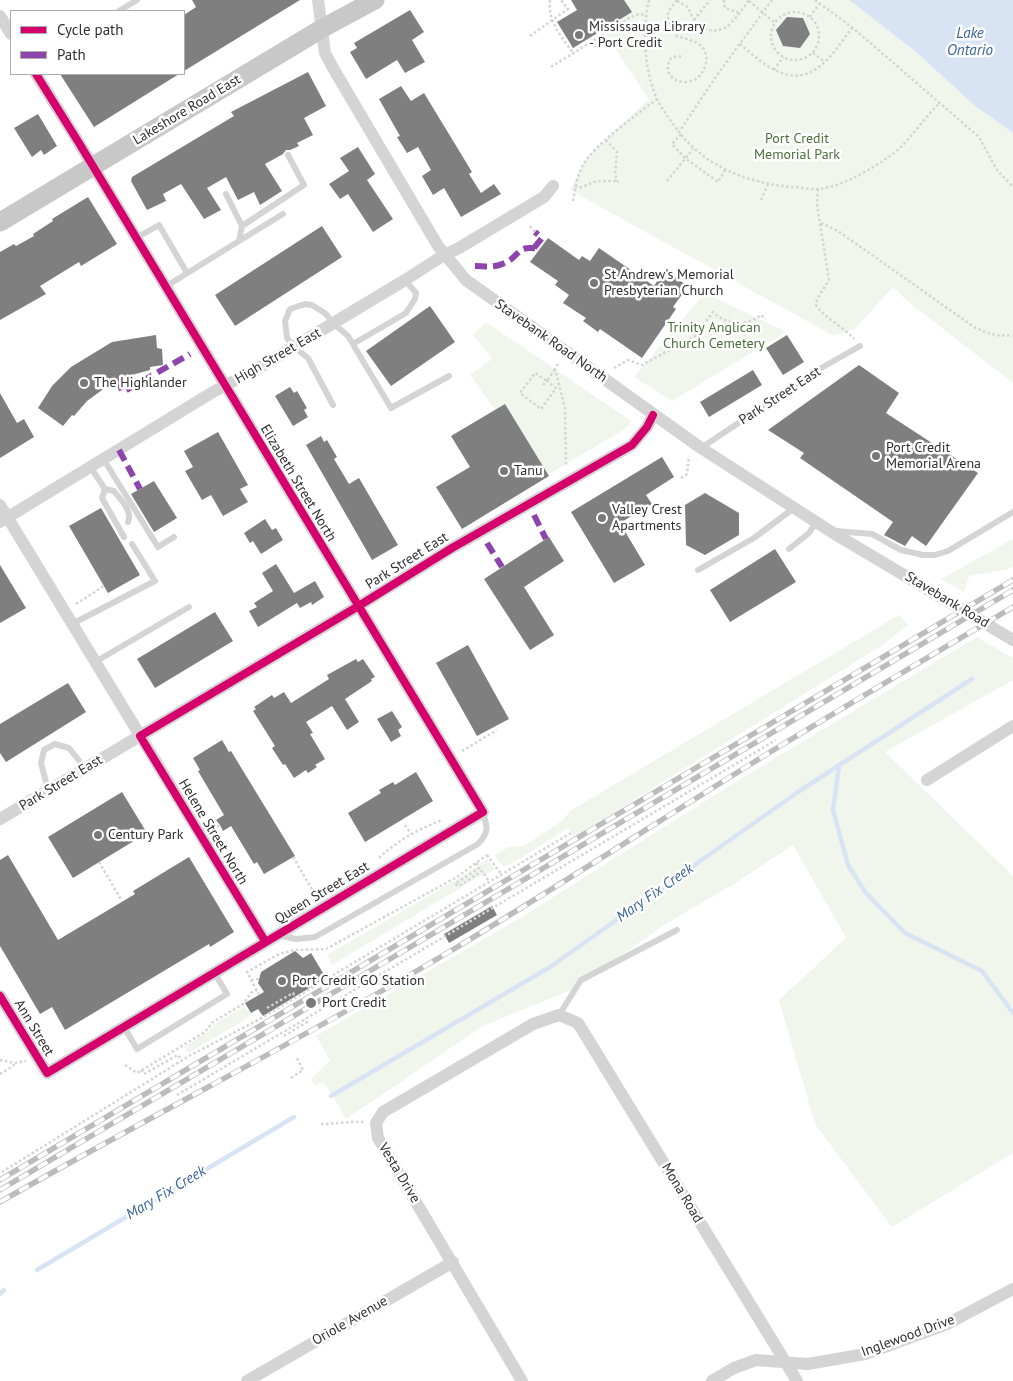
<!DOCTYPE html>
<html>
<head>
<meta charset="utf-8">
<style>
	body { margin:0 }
	#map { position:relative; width:1013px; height:1381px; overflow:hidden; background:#fff; font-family:"PT Sans",sans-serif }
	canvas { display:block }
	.legend { position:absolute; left:10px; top:10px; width:175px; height:65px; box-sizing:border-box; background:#fff; border:1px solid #acacac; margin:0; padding:6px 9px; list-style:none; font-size:15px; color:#303030 }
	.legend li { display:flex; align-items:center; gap:10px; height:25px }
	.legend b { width:25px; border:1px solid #acacac }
</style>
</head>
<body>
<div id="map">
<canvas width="1013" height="1381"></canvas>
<ul class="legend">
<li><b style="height:6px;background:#d6006c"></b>Cycle path</li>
<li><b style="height:6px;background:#8e44ad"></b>Path</li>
</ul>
</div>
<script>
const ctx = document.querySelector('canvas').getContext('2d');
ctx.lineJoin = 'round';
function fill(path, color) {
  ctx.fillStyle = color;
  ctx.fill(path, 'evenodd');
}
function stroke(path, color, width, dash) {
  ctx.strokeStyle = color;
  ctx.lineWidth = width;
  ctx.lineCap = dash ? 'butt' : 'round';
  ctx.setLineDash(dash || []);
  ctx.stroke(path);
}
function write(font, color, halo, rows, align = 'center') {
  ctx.font = font + ' "PT Sans",sans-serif';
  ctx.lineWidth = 5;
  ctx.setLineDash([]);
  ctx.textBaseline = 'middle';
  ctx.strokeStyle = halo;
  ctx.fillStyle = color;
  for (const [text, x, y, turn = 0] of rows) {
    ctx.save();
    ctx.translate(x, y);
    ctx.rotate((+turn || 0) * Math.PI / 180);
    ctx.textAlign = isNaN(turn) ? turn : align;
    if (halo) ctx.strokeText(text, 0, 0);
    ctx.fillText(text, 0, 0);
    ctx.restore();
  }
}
fill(new Path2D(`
	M 622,0 L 849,0 L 916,52 L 975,106 L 1013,133 L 1013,383 L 911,304 L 893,287 L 855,329 L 834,336 L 570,190 L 587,157 L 649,99 L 602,29 Z
	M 705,293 L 786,332 L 672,401 L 634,377 Z
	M 486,322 L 631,421 L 625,429 L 544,477 L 470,375 L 492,359 L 473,335 Z
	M 1013,539 L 1013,566 L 1006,570 L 969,576 L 964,592 L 941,579 Z
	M 899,615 L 908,625 L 881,646 L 574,837 L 568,828 L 511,864 L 503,866 L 494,855 L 509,847 L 524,846 L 563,820 L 570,811 Z
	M 977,637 L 1013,658 L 1013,680 L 885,752 L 1013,876 L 1013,1153 L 892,1227 L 815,1124 L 779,1000 L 846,938 L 793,845 L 732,885 L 664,925 L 574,989 L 483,1026 L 346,1119 L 324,1082 L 315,1086 L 311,1079 L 330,1060 L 316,1036 L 517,920 L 737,781 Z
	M 487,859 L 495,870 L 480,876 L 332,965 L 327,955 L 456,880 Z
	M 243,1007 L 250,1011 L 248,1018 L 188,1053 L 184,1047 L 208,1032 L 216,1023 Z`), '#f0f6ec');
fill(new Path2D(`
	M 849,0 L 1013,0 L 1013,133 L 975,106 L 916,52 Z`), '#d8e4f4');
stroke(new Path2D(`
	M 839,766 L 833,810 L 848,865 L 866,893 L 905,933 L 982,971 L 1013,1013
	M 331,1096 L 550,967 L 798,792 L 972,679
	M 37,1270 L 294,1117
	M 0,1294 L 4,1290`), '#d8e4f4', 4.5);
fill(new Path2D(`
	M 192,0 L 300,0 L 184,71 L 184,15 L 196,7 Z
	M 571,0 L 624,0 L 632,12 L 573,48 L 557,22 L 577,10 Z
	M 410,10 L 424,32 L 412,40 L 425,62 L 405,73 L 397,60 L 366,79 L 350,52 L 357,48 L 354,43 Z
	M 787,17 L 803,18 L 810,34 L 800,48 L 783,46 L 776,30 Z
	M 308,72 L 326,106 L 304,118 L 313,135 L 297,143 L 299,146 L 290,150 L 286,150 L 283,154 L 265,164 L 282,191 L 260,205 L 254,192 L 238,200 L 226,177 L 207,188 L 221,210 L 204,219 L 181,184 L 163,194 L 166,201 L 147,210 L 131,181 L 132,177 L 234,116 L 231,112 Z
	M 60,74 L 179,74 L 94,127 Z
	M 401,86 L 411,101 L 424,93 L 472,172 L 469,174 L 481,193 L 494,184 L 501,194 L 461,217 L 444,188 L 433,195 L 422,176 L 431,170 L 418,147 L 407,153 L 397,137 L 400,136 L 379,99 Z
	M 38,114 L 57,146 L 44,155 L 41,150 L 32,157 L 14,128 Z
	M 358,147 L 375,174 L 367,180 L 393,219 L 373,232 L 348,194 L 340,199 L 329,184 L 349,171 L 340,158 Z
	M 88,197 L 117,244 L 81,266 L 79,262 L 40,286 L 46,294 L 0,320 L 0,252 L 14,244 L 16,246 L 34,236 L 33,234 L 53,221 L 52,219 Z
	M 322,226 L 342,257 L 235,326 L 215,295 Z
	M 548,238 L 579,260 L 582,256 L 590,261 L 599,248 L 654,286 L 661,275 L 670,281 L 673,276 L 688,286 L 673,307 L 676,309 L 642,358 L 600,329 L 598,332 L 583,321 L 586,318 L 563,303 L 569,295 L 555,285 L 558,281 L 530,262 Z
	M 430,306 L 455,342 L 391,386 L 366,351 Z
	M 156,335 L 157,348 L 162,349 L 163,365 L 150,367 L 150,370 L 117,379 L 87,401 L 74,416 L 72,415 L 63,426 L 38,408 L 52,386 L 71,367 L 112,342 Z
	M 787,335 L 804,362 L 783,375 L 766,348 Z
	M 859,365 L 899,393 L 886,413 L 978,473 L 926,546 L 912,536 L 905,546 L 884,535 L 893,522 L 800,458 L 804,453 L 768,430 Z
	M 753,370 L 762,385 L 709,417 L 700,402 Z
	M 290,387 L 294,393 L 297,391 L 307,408 L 304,410 L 308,417 L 293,426 L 275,396 Z
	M 0,393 L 17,423 L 24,419 L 34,437 L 0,458 Z
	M 505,404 L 549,476 L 462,529 L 436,487 L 470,467 L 451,436 Z
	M 218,432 L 248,485 L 240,489 L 248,502 L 223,516 L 211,495 L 202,500 L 185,471 L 193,467 L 184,451 Z
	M 321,436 L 324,442 L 327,440 L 337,457 L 334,459 L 349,484 L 359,478 L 398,545 L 372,560 L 306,445 Z
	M 662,457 L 674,477 L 646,495 L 652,504 L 620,523 L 645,565 L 614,583 L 571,512 Z
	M 154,481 L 177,518 L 154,532 L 131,494 Z
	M 705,493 L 739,513 L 739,535 L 705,555 L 686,545 L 685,505 Z
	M 101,508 L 140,575 L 108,593 L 69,526 Z
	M 265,519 L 272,530 L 276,528 L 283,540 L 261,554 L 253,541 L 250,543 L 244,533 Z
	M 549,537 L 564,561 L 524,587 L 554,635 L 530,650 L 484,579 Z
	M 775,549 L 796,582 L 730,622 L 710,590 Z
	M 276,564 L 294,593 L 315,581 L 324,597 L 312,605 L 311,602 L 300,608 L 297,603 L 258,627 L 249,611 L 257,607 L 254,603 L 273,591 L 262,573 Z
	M 0,565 L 26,608 L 0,623 Z
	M 215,612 L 233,641 L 155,688 L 137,659 Z
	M 468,645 L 509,719 L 477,736 L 436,663 Z
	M 356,659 L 358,662 L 363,659 L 375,677 L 371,679 L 372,681 L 345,699 L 359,722 L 347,730 L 332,706 L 306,722 L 313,733 L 310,734 L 325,759 L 315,765 L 317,767 L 308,773 L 306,770 L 294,778 L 285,764 L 283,765 L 272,748 L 275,746 L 253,711 L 256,709 L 254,707 L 272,695 L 274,698 L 284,692 L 291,703 L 329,679 L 327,675 Z
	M 68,683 L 86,712 L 6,762 L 0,753 L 0,724 Z
	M 392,711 L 402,727 L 398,730 L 401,736 L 391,742 L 377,719 Z
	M 222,740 L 229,752 L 231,751 L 295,856 L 264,874 L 257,862 L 254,864 L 231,826 L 223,831 L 220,825 L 216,820 L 224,815 L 198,771 L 200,770 L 193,758 Z
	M 416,772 L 433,801 L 365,842 L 348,813 L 381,793 L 379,790 L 393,782 L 395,785 Z
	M 122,792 L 147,833 L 73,878 L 48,837 Z
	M 8,855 L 58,940 L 135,894 L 133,891 L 189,857 L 234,932 L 210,947 L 209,944 L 65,1030 L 52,1007 L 40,1014 L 0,946 L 0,860 Z
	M 492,906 L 497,915 L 449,943 L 444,934 Z
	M 295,951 L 303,958 L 311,953 L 326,978 L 263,1016 L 258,1009 L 251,1013 L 245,1003 L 264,992 L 258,983 L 261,972 Z`), '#7f7f7f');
stroke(new Path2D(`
	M 550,0 C 547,21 562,37 573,53
	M 649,0 C 642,32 644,69 657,99 C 663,111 671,121 679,132
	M 677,0 C 664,15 666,17 675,35 C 683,39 692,39 700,45 C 706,50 707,56 706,63 C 699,95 656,82 671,58 L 678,56 L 683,57
	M 724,0 L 725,8 L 740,13
	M 772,0 L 717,75 L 679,132 C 706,167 748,183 792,187 C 800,187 810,190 818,189 C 842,187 871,169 890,156 C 910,142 922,119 940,103
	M 815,0 L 853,28 L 979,137 L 997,170 L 1013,187
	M 677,1 L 688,7 C 694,27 715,40 732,22 C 738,16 743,8 749,0
	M 749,1 L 775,23
	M771 36a24 24 0 1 1 48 0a24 24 0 1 1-48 0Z
	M 810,17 L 819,4
	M 694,20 L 710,0
	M 530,36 L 568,9 L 561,0
	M 591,41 L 596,48
	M 740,44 C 751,53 762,64 775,70 C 812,90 833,53 852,28
	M 813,53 L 825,62
	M 551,67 L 631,17 L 639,14 L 646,15
	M 774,70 L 783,57
	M 681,134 L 672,144 L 685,158 L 718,182 L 725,170
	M 606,140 L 617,152 L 615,174 L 617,181 L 621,183
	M 667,181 L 693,149
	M 575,186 L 579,188 L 597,181 L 617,181
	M 818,189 L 817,205 L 829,280 L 817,299 L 816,305 C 825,319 843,326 854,339
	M 761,200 L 768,184
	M 573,201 C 575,189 577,177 582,167 C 593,145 638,114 657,99
	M 821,223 L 838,231 L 974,327 C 988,334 998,337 1013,335
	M 530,226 L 535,232
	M 558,364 L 555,369 L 565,408 L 566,467
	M 614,368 L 628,360 L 642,365 L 694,337 L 713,312 C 726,325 747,327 761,315 L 766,319
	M 543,385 L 547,381 L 556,388 L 541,409 L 520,393 L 535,373 L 547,381 L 555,369
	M 681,478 L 687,474 L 689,456
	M 76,604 L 104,586
	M 462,751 L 497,730
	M 405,825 L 411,834
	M 213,830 L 220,825
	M 487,855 L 501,874
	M 293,857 L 316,896
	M 379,858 C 398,840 419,829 442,820
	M 99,862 L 122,901
	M 476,863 L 479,868 L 455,884 L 459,886 L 482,871 L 489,881
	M 251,980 L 259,979
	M 259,995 L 247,972 L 279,954 L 294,950 L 326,949 L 457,877 L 487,855
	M 267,1008 L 293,993 L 295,997
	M 284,1036 L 307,1022 L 305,1019
	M 0,1060 L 15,1063 L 26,1061
	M 125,1065 L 137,1073 L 205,1032 L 213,1022 L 243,1004 L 251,993 L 257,990
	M 141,1070 L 144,1074 L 178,1055 L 182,1061
	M 0,1074 L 13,1066 L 15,1063
	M 291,1078 L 303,1070 L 296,1056
	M 177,1095 L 776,740
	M 321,1124 C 335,1124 349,1121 364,1122
	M 2,1172 L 189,1056 L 258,1020 L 571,833`), '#d4d4d4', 2.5, [2.5, 2.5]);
stroke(new Path2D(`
	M 119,11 L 137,0
	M 226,194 L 242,226
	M 136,238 L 159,225 L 187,273
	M 239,241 L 283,214
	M 165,287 L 239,241 L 242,226 L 304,185 L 288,155
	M 353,344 L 406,313 L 415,299 L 416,293 L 405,280
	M 333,405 L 308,358 L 294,347 L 287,338 L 285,321 L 290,309 L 305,304 L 312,305 L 326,314 L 333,323 L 348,336 L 391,408 L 449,376
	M 701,448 L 816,371 L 860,346
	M 104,460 L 158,547 L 174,537
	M 91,468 L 105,489 L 102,498 L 124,537
	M 105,489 L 114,491 C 120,499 133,511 128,522
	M 835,531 L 872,534 L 901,550 L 923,555 L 935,555 L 948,551 L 1013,512
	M 789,549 L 809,533 L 816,522
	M 698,570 L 754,538 L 794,508
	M 72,624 L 155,581 L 132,544
	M 95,662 L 189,607
	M 48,790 L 41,763 L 44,750 L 55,744 L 69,748 L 85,768
	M 278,935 L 296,939 L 315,937 L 478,844 C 490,831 487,827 483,812
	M 559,1015 L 581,980 L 677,930
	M 124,1027 L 137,1049 L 227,994 L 214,972`), '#d4d4d4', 6);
stroke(new Path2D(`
	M 318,0 L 325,53 L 333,68 L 438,246 L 466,280 L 701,448 L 830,531 L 1013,640
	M 0,16 L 11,34
	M 0,505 L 265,941
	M 0,522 L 213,392 L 257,369 L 405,280 L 444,255 L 459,248 L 544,197 L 553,186
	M 927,780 L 1013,726
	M 0,819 L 357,607 L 452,548 L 632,445 L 647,427 L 653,415
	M 0,996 L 47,1073 L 483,812 L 79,143 L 36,74
	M 247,1381 L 453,1262
	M 522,1381 L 378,1138 L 376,1123 L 383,1112 L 533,1024 L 559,1015 L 578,1023 L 797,1381
	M 712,1381 L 734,1368 L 756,1360 L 808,1364 L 865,1354 L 947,1324 L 1013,1289`), '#d4d4d4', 12);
stroke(new Path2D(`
	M 0,222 L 323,28 L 375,0`), '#c8c8c8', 19);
const rail = new Path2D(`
	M 0,1180 L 1013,580
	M 0,1190 L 1013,590
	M 0,1202 C 150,1116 305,1038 454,949 C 564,883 671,813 780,746 C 857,699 935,653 1013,607`);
stroke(rail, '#bcbcbc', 5.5);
stroke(rail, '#fff', 4, [11]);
stroke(new Path2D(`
	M 534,248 L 542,238 L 535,232
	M 475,266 C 484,266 494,268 502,264 C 522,257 514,244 540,249
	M 117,379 L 123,392 L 190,354
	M 119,450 L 140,489
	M 534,515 L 546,539
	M 487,543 L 502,567`), '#8e44ad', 6, [12, 6]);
stroke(new Path2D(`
	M 265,941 L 140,736 L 357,607 L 452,548 L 632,445 L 647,427 L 653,415
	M 0,996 L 47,1073 L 483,812 L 79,143 L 36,74`), '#d6006c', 8);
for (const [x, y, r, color] of [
	[579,35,5,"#787878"],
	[594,283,5,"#787878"],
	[84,383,5,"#787878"],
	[876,456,5,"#787878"],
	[504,471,5,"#787878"],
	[602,518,5,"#787878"],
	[98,835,5,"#787878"],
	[282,981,5,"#787878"],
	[311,1003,6,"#787878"]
]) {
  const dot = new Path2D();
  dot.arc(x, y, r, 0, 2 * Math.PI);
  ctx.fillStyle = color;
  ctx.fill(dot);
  stroke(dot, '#fff', 2);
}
write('14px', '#303030', '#fff', [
	["Mississauga Library",589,27],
	["- Port Credit",589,43],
	["St Andrew's Memorial",604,275],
	["Presbyterian Church",604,291],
	["The Highlander",94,383],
	["Port Credit",886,448],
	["Memorial Arena",886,464],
	["Tanu",514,471],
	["Valley Crest",612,510],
	["Apartments",612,526],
	["Century Park",108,835],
	["Port Credit GO Station",292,981],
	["Port Credit",322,1003]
], 'left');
write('14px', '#303030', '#fff', [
	["Lakeshore Road East",187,110,-31],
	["Stavebank Road North",551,341,35],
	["High Street East",278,356,-30],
	["Park Street East",780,396,-33],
	["Elizabeth Street North",298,483,59],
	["Park Street East",407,561,-32],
	["Stavebank Road",947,600,31],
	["Park Street East",61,783,-31],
	["Helene Street North",213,832,59],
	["Queen Street East",322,893,-31],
	["Ann Street",34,1028,59],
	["Vesta Drive",399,1173,59],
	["Mona Road",682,1193,59],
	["Oriole Avenue",350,1321,-30],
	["Inglewood Drive",908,1336,-20]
]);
write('14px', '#4a6f39', '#fff', [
	["Port Credit",797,139],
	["Memorial Park",797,155],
	["Trinity Anglican",714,328],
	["Church Cemetery",714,344]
]);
write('italic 15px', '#376398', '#fff', [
	["Lake",970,34],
	["Ontario",970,51],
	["Mary Fix Creek",655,893,-35],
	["Mary Fix Creek",166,1193,-31]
]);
</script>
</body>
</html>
